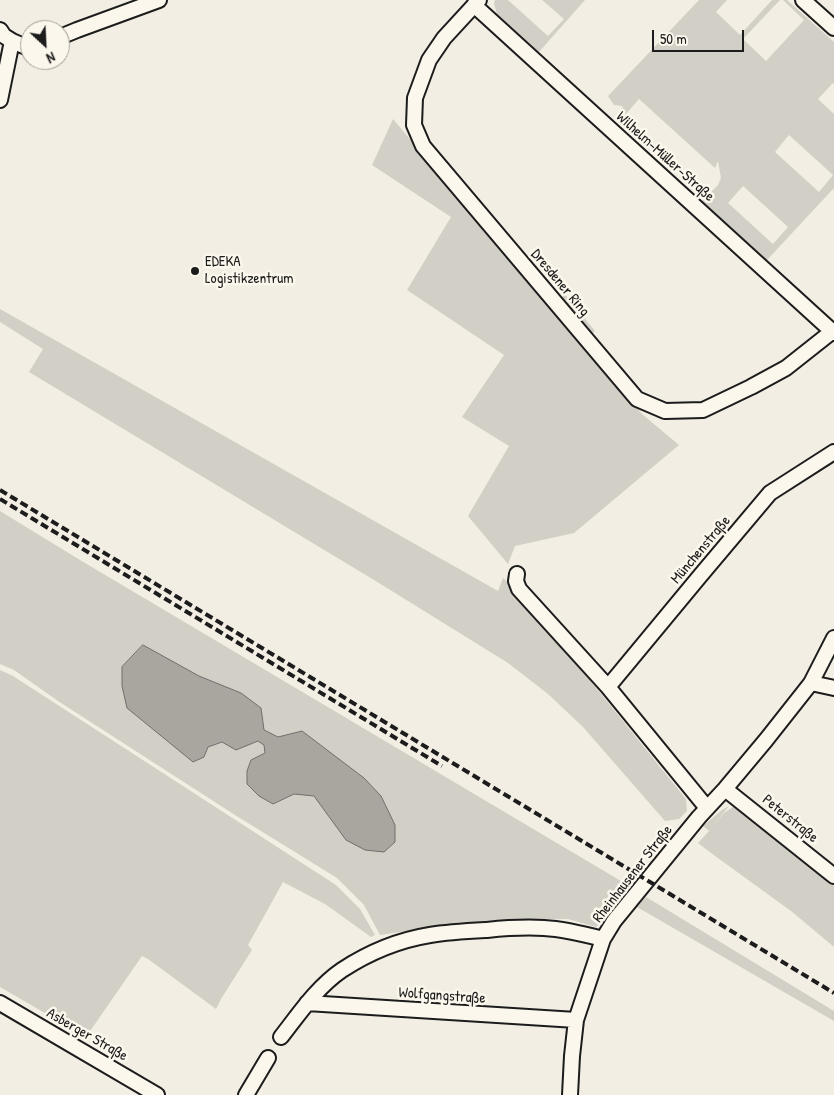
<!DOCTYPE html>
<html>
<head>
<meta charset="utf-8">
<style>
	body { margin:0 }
	#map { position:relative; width:834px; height:1095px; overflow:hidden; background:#f2eee4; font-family:"Patrick Hand",sans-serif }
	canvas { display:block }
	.north { position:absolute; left:20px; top:20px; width:50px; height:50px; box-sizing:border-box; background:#fbf7ec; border:1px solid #a29f99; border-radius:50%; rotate:155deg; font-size:14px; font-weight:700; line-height:20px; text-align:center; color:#1c1c1c }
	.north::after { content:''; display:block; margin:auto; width:18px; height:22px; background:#1c1c1c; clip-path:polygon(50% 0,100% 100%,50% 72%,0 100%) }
	.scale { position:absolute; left:652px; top:30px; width:92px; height:22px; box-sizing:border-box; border:2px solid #1c1c1c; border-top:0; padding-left:6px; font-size:15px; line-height:18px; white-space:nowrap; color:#1c1c1c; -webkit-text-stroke:4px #fbf7ec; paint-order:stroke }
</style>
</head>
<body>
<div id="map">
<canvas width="834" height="1095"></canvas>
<div class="north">N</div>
<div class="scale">50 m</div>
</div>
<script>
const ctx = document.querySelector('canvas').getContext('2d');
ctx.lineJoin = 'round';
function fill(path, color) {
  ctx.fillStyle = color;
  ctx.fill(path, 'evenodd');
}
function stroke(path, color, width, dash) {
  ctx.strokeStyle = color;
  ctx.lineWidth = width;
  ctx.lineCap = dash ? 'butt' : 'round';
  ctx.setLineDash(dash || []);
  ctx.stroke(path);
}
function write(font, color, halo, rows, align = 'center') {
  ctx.font = font + ' "Patrick Hand",sans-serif';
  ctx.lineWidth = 5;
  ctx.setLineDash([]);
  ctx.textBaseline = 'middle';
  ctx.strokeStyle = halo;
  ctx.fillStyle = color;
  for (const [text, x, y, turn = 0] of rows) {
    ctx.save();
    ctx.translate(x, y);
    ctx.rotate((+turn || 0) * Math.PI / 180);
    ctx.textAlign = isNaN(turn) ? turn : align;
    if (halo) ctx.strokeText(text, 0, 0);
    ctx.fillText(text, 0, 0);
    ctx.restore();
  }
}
fill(new Path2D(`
	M 495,0 L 508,0 L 548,36 L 564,19 L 542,0 L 585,0 L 539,52 L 497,14 L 494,4 Z
	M 699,0 L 727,0 L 716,12 L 740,35 L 772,0 L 780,0 L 743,39 L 766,61 L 804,20 L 783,0 L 787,0 L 834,42 L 834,84 L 833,83 L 818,99 L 834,114 L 834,188 L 767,260 L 702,201 L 718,185 L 721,178 L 718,161 L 715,168 L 639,99 L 625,115 L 622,106 L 614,105 L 608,96 ZM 789,135 L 833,175 L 819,192 L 775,152 ZM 743,186 L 788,227 L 773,244 L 728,203 Z
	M 393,119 L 581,344 L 642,414 L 679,445 L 574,533 L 515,546 L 508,564 L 468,516 L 509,446 L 462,417 L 504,355 L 407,290 L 451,217 L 372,165 Z
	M 547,273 L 595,331 L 591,334 L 563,300 L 563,293 Z
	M 0,309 L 498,591 L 503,578 L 517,590 L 686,799 L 687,811 L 679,819 L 665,821 L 583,727 L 548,694 L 508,663 L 379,583 L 29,372 L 43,349 L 0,322 Z
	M 0,511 L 80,560 L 631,887 L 596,927 L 568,919 L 512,920 L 454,924 L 380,935 L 364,905 L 337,878 L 235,815 L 58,701 L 14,670 L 0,664 Z
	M 0,670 L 13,676 L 336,885 L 360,909 L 375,935 L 371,937 L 325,904 L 283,882 L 248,945 L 252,950 L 221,999 L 216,1009 L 148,959 L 142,956 L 86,1037 L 0,987 Z
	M 729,806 L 711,828 L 724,813 L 733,807 L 739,808 L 834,882 L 834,947 L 791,911 L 711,853 L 698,843 L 709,831 L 703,826 L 722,810 Z
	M 646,897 L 834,1011 L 834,1021 L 637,907 Z`), '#d2cfc6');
const water = new Path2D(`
	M 143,645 L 199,676 L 241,693 L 261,708 L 264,730 L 278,737 L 302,731 L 364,778 L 381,796 L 395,825 L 395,842 L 384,852 L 365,850 L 346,840 L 314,796 L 294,794 L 273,804 L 259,796 L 247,784 L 247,771 L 251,760 L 265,753 L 264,745 L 258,741 L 236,750 L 222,742 L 208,747 L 204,757 L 193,762 L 127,708 L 122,686 L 122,667 Z`);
fill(water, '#a9a6a0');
stroke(water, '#716f6b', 1);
const minor = new Path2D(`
	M 479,0 L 444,38 L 429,60 L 415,98 L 414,125 L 423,146 L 637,399 L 665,411 L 703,410 L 751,387 L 786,368 L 834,330
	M 803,0 L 834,28
	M 474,5 L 834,333
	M 0,30 L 4,36 L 12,41 L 0,100
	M 60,37 L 77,30 L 159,0
	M 12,41 L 26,47 L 30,46
	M 517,574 L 516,581 L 519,589 L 608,687 L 707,808
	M 811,683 L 834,688
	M 608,687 L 700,576 L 770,493 L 834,452
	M 725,789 L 834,876
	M 0,1003 L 157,1095
	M 307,1003 L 576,1020
	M 281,1037 C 299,1014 317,987 342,970 C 368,953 399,940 430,935 C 448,932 468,931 487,930 C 506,928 525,927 544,928 C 564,929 584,934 603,939
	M 246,1095 L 268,1058
	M 570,1095 L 572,1056 L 576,1020 L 603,939 L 614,921 L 699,817 L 725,789 L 766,740 L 811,683 L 834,638`);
stroke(minor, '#1c1c1c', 18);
stroke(minor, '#fbf7ec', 14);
stroke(new Path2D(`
	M 0,490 L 834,993
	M 0,499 L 442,766`), '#1c1c1c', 4, [8, 4]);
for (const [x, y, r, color] of [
	[195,271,5,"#1c1c1c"]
]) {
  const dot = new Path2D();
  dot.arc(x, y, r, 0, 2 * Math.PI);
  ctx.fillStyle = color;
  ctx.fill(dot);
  stroke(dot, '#fbf7ec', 2);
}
write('15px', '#1c1c1c', '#fbf7ec', [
	["Wilhelm-Müller-Straße",665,157,42],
	["Dresdener Ring",560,283,50],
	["Münchenstraße",701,550,-50],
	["Peterstraße",790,819,39],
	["Rheinhausener Straße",633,874,-52],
	["Wolfgangstraße",442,996,4],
	["Asberger Straße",87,1035,30]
]);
write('15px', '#1c1c1c', '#fbf7ec', [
	["EDEKA",205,262],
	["Logistikzentrum",205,279]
], 'left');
</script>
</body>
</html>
